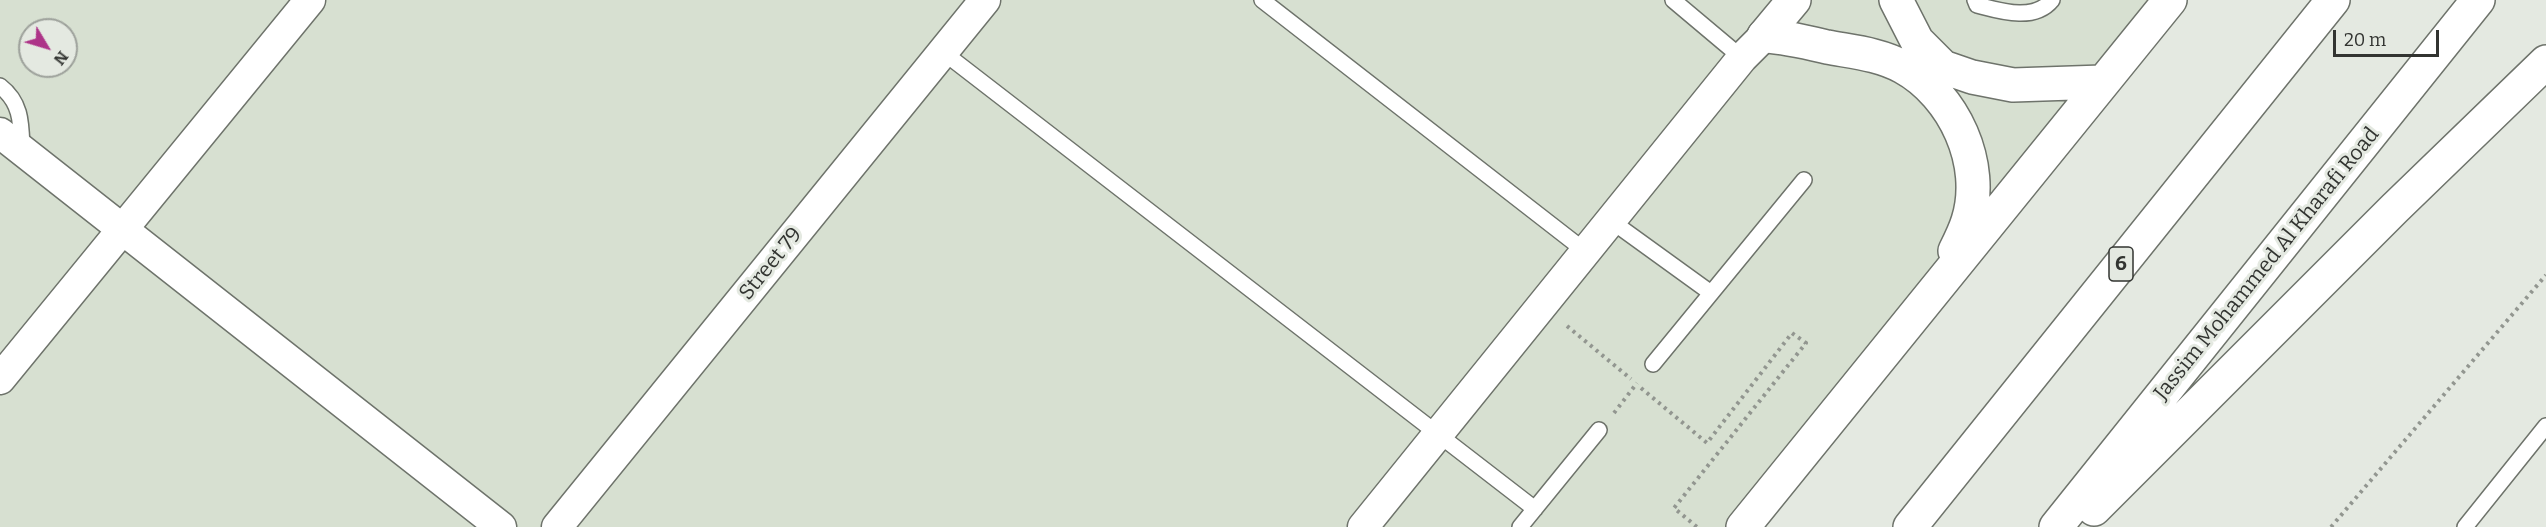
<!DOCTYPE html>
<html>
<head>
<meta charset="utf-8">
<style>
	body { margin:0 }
	#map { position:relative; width:2546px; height:527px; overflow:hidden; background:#e4e9e1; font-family:Bitter,serif }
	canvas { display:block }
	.north { position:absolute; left:18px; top:18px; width:60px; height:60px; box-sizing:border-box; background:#e4e9e1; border:2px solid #9da19b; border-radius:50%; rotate:128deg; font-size:16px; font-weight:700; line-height:24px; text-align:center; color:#323431 }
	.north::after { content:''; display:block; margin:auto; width:21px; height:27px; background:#ad3488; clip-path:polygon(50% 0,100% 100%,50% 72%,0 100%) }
	.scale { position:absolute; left:2333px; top:30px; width:106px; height:27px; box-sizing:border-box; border:3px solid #323431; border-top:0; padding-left:8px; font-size:18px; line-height:21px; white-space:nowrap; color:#323431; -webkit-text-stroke:4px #e4e9e1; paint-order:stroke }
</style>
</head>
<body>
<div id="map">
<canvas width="2546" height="527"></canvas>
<div class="north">N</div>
<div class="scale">20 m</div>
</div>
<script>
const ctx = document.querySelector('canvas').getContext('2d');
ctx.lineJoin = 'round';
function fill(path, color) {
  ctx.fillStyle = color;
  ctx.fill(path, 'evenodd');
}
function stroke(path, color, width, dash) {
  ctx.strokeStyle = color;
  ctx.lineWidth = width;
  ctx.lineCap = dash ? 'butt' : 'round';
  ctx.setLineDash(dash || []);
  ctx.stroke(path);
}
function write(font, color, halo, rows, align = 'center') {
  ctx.font = font + ' Bitter,serif';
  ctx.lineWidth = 6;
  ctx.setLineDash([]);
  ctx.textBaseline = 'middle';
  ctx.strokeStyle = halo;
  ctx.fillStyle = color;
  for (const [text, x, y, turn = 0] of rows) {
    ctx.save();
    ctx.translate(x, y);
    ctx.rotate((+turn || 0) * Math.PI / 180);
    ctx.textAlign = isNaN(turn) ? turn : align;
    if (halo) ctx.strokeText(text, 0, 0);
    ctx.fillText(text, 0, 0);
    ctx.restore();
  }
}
fill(new Path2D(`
	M 0,0 L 2170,0 L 1743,527 L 0,527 ZM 30,30 L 66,30 L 66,66 L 30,66 Z`), '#d7e0d1');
const service = new Path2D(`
	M 1262,0 L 1585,251
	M 1673,0 L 1742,58
	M 1975,0 L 1977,5 C 2000,11 2034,22 2052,0
	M 943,52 L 1535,509
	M 0,86 C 22,103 21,124 22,150
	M 1610,220 L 1711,293
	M 1653,364 L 1804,180
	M 1520,527 L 1599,430
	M 2465,527 L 2546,426`);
const minor = new Path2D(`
	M 0,133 L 501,527
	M 0,379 L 310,0
	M 557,527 L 985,0
	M 1363,527 L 1742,58 L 1764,36`);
const tertiary = new Path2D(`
	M 1764,36 L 1794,0`);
const primary = new Path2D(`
	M 1896,0 L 1917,41 L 1943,67 L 1972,77 L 2013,85 L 2102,82
	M 1764,36 C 1786,37 1806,42 1827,47 C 1853,52 1879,54 1903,67 C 1954,95 1986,164 1968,221 C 1965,231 1960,241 1955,251
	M 1743,527 L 2170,0`);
const motorway = new Path2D(`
	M 2094,509 L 2394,209 L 2546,62
	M 1910,527 L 2333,0
	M 2056,527 L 2478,0`);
stroke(service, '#6e736b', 18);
stroke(minor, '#6e736b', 33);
stroke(tertiary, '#6e736b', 36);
stroke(primary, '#6e736b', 36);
stroke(motorway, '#6e736b', 36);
stroke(new Path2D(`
	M 1567,326 L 1631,379
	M 1641,388 L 1707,443 L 1792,333 L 1806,343 L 1674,508 L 1697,527
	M 1614,413 L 1637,383
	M 2331,527 L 2546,275`), '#929690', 4, [3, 4.5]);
stroke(service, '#fff', 15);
stroke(minor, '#fff', 30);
stroke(tertiary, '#fff', 33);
stroke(primary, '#fff', 33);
stroke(motorway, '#fff', 33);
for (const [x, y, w] of [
	[2121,264,24]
]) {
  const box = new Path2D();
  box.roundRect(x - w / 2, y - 17, w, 34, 4.5);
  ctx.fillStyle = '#e4e9e1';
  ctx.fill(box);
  stroke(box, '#323431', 1.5);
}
write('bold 20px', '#323431', null, [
	["6",2121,264]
]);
write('21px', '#323431', '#e4e9e1', [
	["Street 79",771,264,-51],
	["Jassim Mohammed Al Kharafi Road",2267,264,-51]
]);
</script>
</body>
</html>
